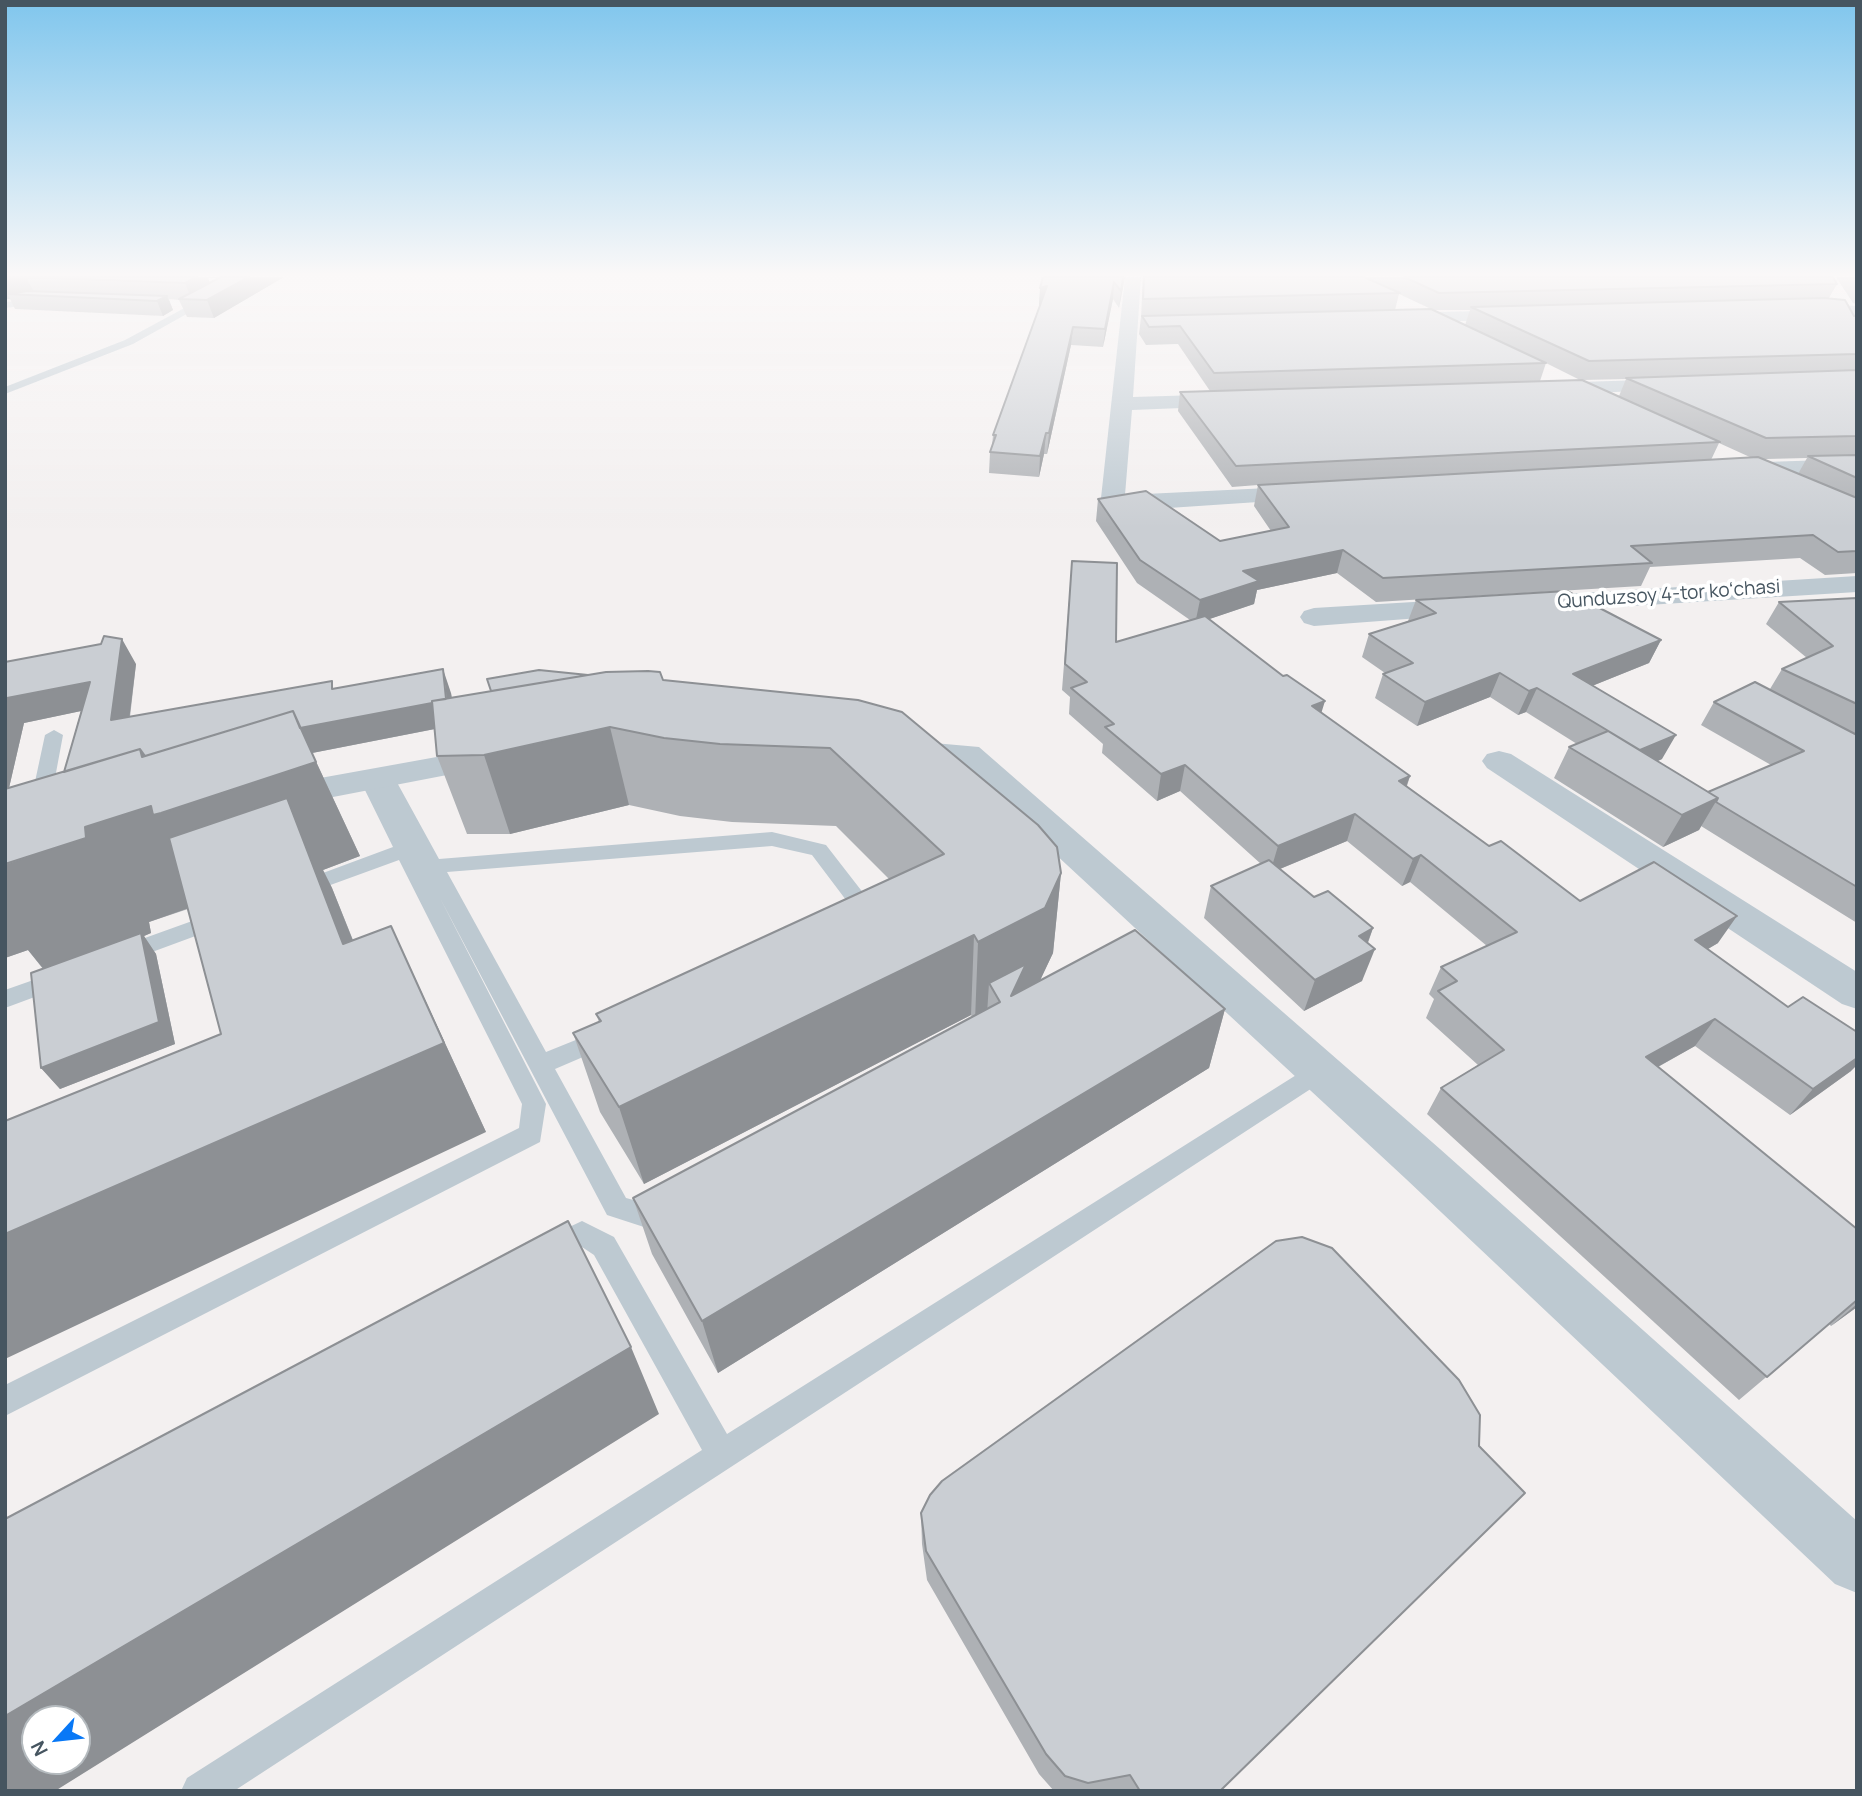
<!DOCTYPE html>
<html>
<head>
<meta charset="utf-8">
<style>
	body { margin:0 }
	#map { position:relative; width:1862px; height:1796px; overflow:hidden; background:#f3f0f0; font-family:Manrope,sans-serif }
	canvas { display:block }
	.frame { position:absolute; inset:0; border:7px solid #465560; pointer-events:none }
	.north { position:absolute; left:21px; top:1705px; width:70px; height:70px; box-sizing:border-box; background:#fff; border:2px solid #b5bbbf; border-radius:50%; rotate:243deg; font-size:19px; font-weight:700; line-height:28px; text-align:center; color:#465560 }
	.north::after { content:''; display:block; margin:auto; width:24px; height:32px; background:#0878f6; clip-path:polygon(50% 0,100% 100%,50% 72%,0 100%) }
</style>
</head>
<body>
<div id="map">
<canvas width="1862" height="1796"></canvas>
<div class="frame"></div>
<div class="north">N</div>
</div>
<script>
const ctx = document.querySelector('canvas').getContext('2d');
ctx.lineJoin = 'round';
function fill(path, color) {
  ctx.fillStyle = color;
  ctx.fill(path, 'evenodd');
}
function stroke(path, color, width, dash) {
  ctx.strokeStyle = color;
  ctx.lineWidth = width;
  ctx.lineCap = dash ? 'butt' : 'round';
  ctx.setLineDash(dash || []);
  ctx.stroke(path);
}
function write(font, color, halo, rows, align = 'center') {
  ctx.font = font + ' Manrope,sans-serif';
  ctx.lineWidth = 7;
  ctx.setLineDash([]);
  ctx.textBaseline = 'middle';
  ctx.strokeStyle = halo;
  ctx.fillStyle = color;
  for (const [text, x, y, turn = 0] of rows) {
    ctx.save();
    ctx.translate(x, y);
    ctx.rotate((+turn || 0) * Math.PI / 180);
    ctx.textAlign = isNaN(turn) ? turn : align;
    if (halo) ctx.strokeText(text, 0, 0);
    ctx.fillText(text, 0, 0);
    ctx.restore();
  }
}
fill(new Path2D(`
	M 242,277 L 253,277 L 133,344 L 5,394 L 5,387 L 125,340 Z
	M 44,299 L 41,304 L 5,308 L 5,302 Z
	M 54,730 L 63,735 L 50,805 L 40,811 L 30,805 L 45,735 Z
	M 385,771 L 394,777 L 439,859 L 772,832 L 826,845 L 871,903 L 864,926 L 848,926 L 845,921 L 849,904 L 812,855 L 772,846 L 447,872 L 546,1052 L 603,1029 L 611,1031 L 615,1038 L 611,1045 L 555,1069 L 626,1198 L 645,1203 L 663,1195 L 673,1199 L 676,1207 L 673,1215 L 647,1228 L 607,1215 L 440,898 L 546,1104 L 540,1142 L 5,1416 L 5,1385 L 519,1128 L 522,1104 L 399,860 L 303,895 L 293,888 L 296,883 L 393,847 L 360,780 L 362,776 L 376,776 Z
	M 220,911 L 228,914 L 231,919 L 228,924 L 125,962 L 117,960 L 114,954 L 117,948 Z
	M 59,971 L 67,973 L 70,979 L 67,985 L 5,1008 L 5,990 Z
	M 1320,1060 L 1329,1063 L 1332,1070 L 1329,1077 L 234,1791 L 181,1791 L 187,1778 L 702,1450 L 594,1255 L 582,1247 L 552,1262 L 542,1258 L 538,1249 L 542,1240 L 582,1221 L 614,1237 L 727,1434 Z`), '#bdc9d1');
fill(new Path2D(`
	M 1125,277 L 1141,277 L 1133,397 L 1232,394 L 1243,400 L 1232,406 L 1132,410 L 1125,495 L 1309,486 L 1318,488 L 1321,493 L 1318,498 L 1124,511 L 1104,503 L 1101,498 Z
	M 1798,303 L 1857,306 L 1857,316 L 1792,312 L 1789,308 Z
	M 1521,310 L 1530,315 L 1527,319 L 1395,323 L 1386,318 L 1395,313 Z
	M 1676,379 L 1683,381 L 1686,385 L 1683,389 L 1547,395 L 1537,389 L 1547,383 Z
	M 1857,459 L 1857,473 L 1733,477 L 1725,475 L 1721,470 L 1725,465 L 1733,463 Z
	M 1857,576 L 1857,592 L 1534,612 L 1524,610 L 1520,604 L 1524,598 L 1534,596 Z
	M 1463,599 L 1473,602 L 1477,608 L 1473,614 L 1314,626 L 1304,623 L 1300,617 L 1304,611 L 1314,608 Z
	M 900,740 L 979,747 L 1440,1149 L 1857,1521 L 1857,1593 L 1835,1584 L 1406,1179 L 958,764 L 888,757 L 883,750 L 888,743 Z
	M 492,747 L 504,750 L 509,757 L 504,764 L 276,808 L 264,805 L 259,797 L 264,789 L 276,786 Z
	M 1499,751 L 1511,754 L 1857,972 L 1857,1009 L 1842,1004 L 1487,768 L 1482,761 L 1487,754 Z`), '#bdc9d1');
fill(new Path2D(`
	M 5,277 L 284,277 L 214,318 L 187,317 L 179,300 L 169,299 L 173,310 L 163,316 L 15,309 L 10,299 L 5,299 ZM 208,278 L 218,278 L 210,283 Z
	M 1043,277 L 1125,277 L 1119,308 L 1113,299 L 1103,347 L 1071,345 L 1047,454 L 1044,454 L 1039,477 L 989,473 L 990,452 L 992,446 L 993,435 L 1040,305 L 1039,305 L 1040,288 Z
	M 1143,277 L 1833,277 L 1837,284 L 1829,298 L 1854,316 L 1857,316 L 1857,573 L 1825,575 L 1800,558 L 1650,567 L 1641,586 L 1376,602 L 1337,573 L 1257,590 L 1254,604 L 1209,619 L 1321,713 L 1410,776 L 1407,786 L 1489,846 L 1580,901 L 1718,943 L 1708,949 L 1851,1071 L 1790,1115 L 1695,1046 L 1658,1067 L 1857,1229 L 1857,1307 L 1831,1326 L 1829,1324 L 1739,1400 L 1427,1114 L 1441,1088 L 1478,1065 L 1426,1018 L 1434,999 L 1429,994 L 1441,967 L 1487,946 L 1410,882 L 1402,886 L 1347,841 L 1280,869 L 1314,897 L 1373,928 L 1368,943 L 1362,981 L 1304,1011 L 1204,918 L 1211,886 L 1261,864 L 1180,791 L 1157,801 L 1102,753 L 1103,744 L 1069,714 L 1070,697 L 1062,690 L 1072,561 L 1116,642 L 1190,620 L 1137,583 L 1096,521 L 1098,499 L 1220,541 L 1271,531 L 1254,506 L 1258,485 L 1232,487 L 1178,411 L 1180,392 L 1210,391 L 1178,344 L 1146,345 L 1139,334 L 1141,317 ZM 1399,294 L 1431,309 L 1395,310 ZM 1434,310 L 1470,310 L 1465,325 ZM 1546,363 L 1580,380 L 1540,381 ZM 1626,379 L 1619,396 L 1583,380 ZM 1719,443 L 1752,458 L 1711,460 ZM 1807,458 L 1798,474 L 1763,459 L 1766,459 Z
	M 1836,277 L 1857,277 L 1857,304 L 1853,303 Z
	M 1857,598 L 1857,923 L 1701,826 L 1699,830 L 1663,847 L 1554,778 L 1569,747 L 1577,744 L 1526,712 L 1518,715 L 1490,697 L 1417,726 L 1375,698 L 1383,674 L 1385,673 L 1362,657 L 1369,634 L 1408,621 L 1416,600 L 1661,640 L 1649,663 L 1592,686 L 1662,759 L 1658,761 L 1708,792 L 1771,765 L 1701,725 L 1714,702 L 1770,689 L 1782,669 L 1807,658 L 1766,624 L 1779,602 Z
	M 5,662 L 136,664 L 130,717 L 335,688 L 451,693 L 452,698 L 588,675 L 663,680 L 858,700 L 1061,873 L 1053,953 L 1040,980 L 1225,1009 L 1209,1068 L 718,1373 L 652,1254 L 633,1198 L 972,1017 L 971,1015 L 644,1184 L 600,1112 L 573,1033 L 599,1022 L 596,1014 L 889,879 L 836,826 L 732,822 L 680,816 L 629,805 L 510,834 L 467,834 L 437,756 L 435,729 L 312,753 L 360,856 L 323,870 L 332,888 L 353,940 L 391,926 L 486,1132 L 221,1034 L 188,909 L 149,922 L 151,933 L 144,936 L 156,954 L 175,1044 L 60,1089 L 41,1068 L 43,969 L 28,950 L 5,958 ZM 81,711 L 64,772 L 9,788 L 24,723 Z
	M 921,1513 L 1220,1791 L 1054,1791 L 1039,1774 L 927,1580 L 922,1544 Z`), '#aeb1b5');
fill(new Path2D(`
	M 26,277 L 35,294 L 7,294 L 10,299 L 5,299 L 5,280 Z
	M 197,277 L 207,277 L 212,289 L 192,300 L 185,283 Z
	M 249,277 L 284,277 L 214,318 L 207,300 Z
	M 1123,277 L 1125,277 L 1119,308 L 1121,291 Z
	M 1114,282 L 1113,299 L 1103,347 L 1105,329 Z
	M 1047,286 L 1046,303 L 1039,305 L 1040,288 Z
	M 167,296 L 173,310 L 163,316 L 157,301 Z
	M 1073,327 L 1071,345 L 1047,454 L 1049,433 Z
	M 1046,433 L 1044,454 L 1039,477 L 1040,456 Z
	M 1343,550 L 1337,573 L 1257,590 L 1254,604 L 1195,624 L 1200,600 L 1243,571 Z
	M 122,639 L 136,664 L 126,745 L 111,720 Z
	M 1661,640 L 1649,663 L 1562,698 L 1573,674 Z
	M 443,669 L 451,693 L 455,725 L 312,753 L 360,856 L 323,870 L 332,888 L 390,1034 L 343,944 L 316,873 L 219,908 L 211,910 L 206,902 L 149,922 L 151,933 L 144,936 L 156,954 L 175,1044 L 60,1089 L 41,1068 L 159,1022 L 142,937 L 46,972 L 28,950 L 5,958 L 5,865 L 48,850 L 5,791 L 5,707 L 7,698 L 90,682 L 105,706 L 24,723 L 9,788 L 53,849 L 86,838 L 85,827 L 151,806 L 156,814 L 173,809 L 157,782 L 80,797 L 64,772 L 142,757 L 140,749 L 145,757 L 300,728 L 293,711 L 300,728 L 447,700 ZM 312,753 L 316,762 L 175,808 L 160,782 Z
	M 1500,673 L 1490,697 L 1417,726 L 1425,702 Z
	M 1537,688 L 1526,712 L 1518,715 L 1529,691 Z
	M 1325,701 L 1317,727 L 1312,706 Z
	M 610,727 L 629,805 L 510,834 L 484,755 Z
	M 1676,735 L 1662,759 L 1626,775 L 1639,751 Z
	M 1185,765 L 1180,791 L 1157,801 L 1161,774 Z
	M 1410,776 L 1400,803 L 1399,781 Z
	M 1718,798 L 1699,830 L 1663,847 L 1682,815 Z
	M 1355,814 L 1347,841 L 1270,873 L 1278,846 Z
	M 1421,855 L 1410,882 L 1402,886 L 1413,859 Z
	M 1061,873 L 1053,953 L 1037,987 L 1000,1002 L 989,983 L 987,1014 L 975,1021 L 978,942 Z
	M 1737,916 L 1718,943 L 1677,967 L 1695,940 Z
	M 391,926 L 486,1132 L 5,1359 L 5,1234 Z
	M 1373,928 L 1363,955 L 1375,949 L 1362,981 L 1304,1011 L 1315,980 L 1359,936 Z
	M 974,935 L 971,1015 L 644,1184 L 619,1107 Z
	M 1225,1009 L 1209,1068 L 718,1373 L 702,1321 Z
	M 1715,1019 L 1695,1046 L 1627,1084 L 1646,1057 Z
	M 1857,1058 L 1857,1065 L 1851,1071 L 1790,1115 L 1813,1089 Z
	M 1857,1304 L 1857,1307 L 1831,1326 Z
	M 631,1347 L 659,1414 L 55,1791 L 5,1791 L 5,1716 ZM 35,1719 L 77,1719 L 77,1761 L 35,1761 Z`), '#8d9094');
const building = new Path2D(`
	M 5,277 L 197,277 L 185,283 L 26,277 L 5,280 Z
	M 221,277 L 249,277 L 207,300 L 179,299 Z
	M 1043,277 L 1123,277 L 1121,291 L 1114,282 L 1105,329 L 1073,327 L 1049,433 L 1046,433 L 1040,456 L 990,452 L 996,435 L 993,435 L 1047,286 L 1040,288 Z
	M 1144,277 L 1364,277 L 1400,293 L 1143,299 Z
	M 1404,277 L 1833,277 L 1837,284 L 1439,293 Z
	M 28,291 L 167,296 L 157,301 L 7,294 Z
	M 1824,298 L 1845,300 L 1854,316 L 1857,316 L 1857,354 L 1589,361 L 1471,307 Z
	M 1431,309 L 1546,363 L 1214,373 L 1180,326 L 1149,327 L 1142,316 Z
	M 1857,370 L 1857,436 L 1766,438 L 1626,378 Z
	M 1582,380 L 1720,442 L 1236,466 L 1180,392 Z
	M 1857,455 L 1857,478 L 1808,456 Z
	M 1758,457 L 1857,498 L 1857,551 L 1838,552 L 1813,535 L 1631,546 L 1652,563 L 1383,578 L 1343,550 L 1243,571 L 1259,581 L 1200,600 L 1140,560 L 1098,499 L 1146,491 L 1220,541 L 1289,527 L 1258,485 Z
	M 1072,561 L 1117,563 L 1116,642 L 1205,616 L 1283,676 L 1287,675 L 1325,701 L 1312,706 L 1410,776 L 1399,781 L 1489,846 L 1501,841 L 1580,901 L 1654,862 L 1737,916 L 1695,940 L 1788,1007 L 1803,997 L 1857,1032 L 1857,1058 L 1813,1089 L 1715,1019 L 1646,1057 L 1857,1229 L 1857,1300 L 1767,1377 L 1441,1088 L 1504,1050 L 1438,991 L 1457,981 L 1441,967 L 1517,932 L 1421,855 L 1413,859 L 1355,814 L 1278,846 L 1185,765 L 1161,774 L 1105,727 L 1114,724 L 1071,688 L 1087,682 L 1065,664 Z
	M 1567,591 L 1661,640 L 1573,674 L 1676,735 L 1640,750 L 1537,688 L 1529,691 L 1500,673 L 1425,702 L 1383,674 L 1413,663 L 1369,634 L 1436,613 L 1416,600 Z
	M 1857,598 L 1857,704 L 1782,669 L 1833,646 L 1779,602 Z
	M 104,636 L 122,639 L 111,720 L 332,681 L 332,689 L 443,669 L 446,699 L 432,701 L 432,703 L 300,728 L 293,711 L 145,756 L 140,749 L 64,772 L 90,682 L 7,698 L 5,707 L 5,662 L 101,644 Z
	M 539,670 L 588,675 L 491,691 L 487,679 Z
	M 648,671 L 660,672 L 663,680 L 858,700 L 902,712 L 1038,825 L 1057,847 L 1061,873 L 1045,908 L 978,942 L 974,935 L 619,1107 L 573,1033 L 601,1021 L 596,1014 L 944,854 L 830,748 L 720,744 L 664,738 L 610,727 L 484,755 L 437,756 L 432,701 L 606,672 Z
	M 1755,682 L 1857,735 L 1857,887 L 1716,802 L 1718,798 L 1708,792 L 1804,751 L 1714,702 Z
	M 293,711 L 316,762 L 161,813 L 153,815 L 151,806 L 85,827 L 86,838 L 5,864 L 5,789 L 140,749 L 142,757 Z
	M 1608,731 L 1718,798 L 1682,815 L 1569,747 Z
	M 287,798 L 343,944 L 391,926 L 444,1043 L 5,1234 L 5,1121 L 221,1034 L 169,838 Z
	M 1269,860 L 1314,897 L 1328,891 L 1373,928 L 1359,936 L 1375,949 L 1315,980 L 1211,886 Z
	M 1135,930 L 1225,1009 L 702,1321 L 633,1198 L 1000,1002 L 989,983 L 1026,964 L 1011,996 Z
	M 141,933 L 159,1022 L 41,1068 L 31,973 Z
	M 568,1221 L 631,1347 L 5,1716 L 5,1519 Z
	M 1302,1237 L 1332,1248 L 1459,1380 L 1480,1415 L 1479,1446 L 1525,1493 L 1220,1791 L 1140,1791 L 1130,1775 L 1088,1783 L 1065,1776 L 1046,1754 L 926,1551 L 921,1513 L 930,1495 L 942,1481 L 1276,1241 Z`);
fill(building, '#caced3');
stroke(building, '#8d9094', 2);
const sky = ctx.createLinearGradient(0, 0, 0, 528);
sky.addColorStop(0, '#80c6ed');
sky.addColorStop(0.52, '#faf8f8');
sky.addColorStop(1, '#faf8f800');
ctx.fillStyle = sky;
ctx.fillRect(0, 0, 1862, 528);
write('19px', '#465560', '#fff', [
	["Qunduzsoy 4-tor koʻchasi",1669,595,-4]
]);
</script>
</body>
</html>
